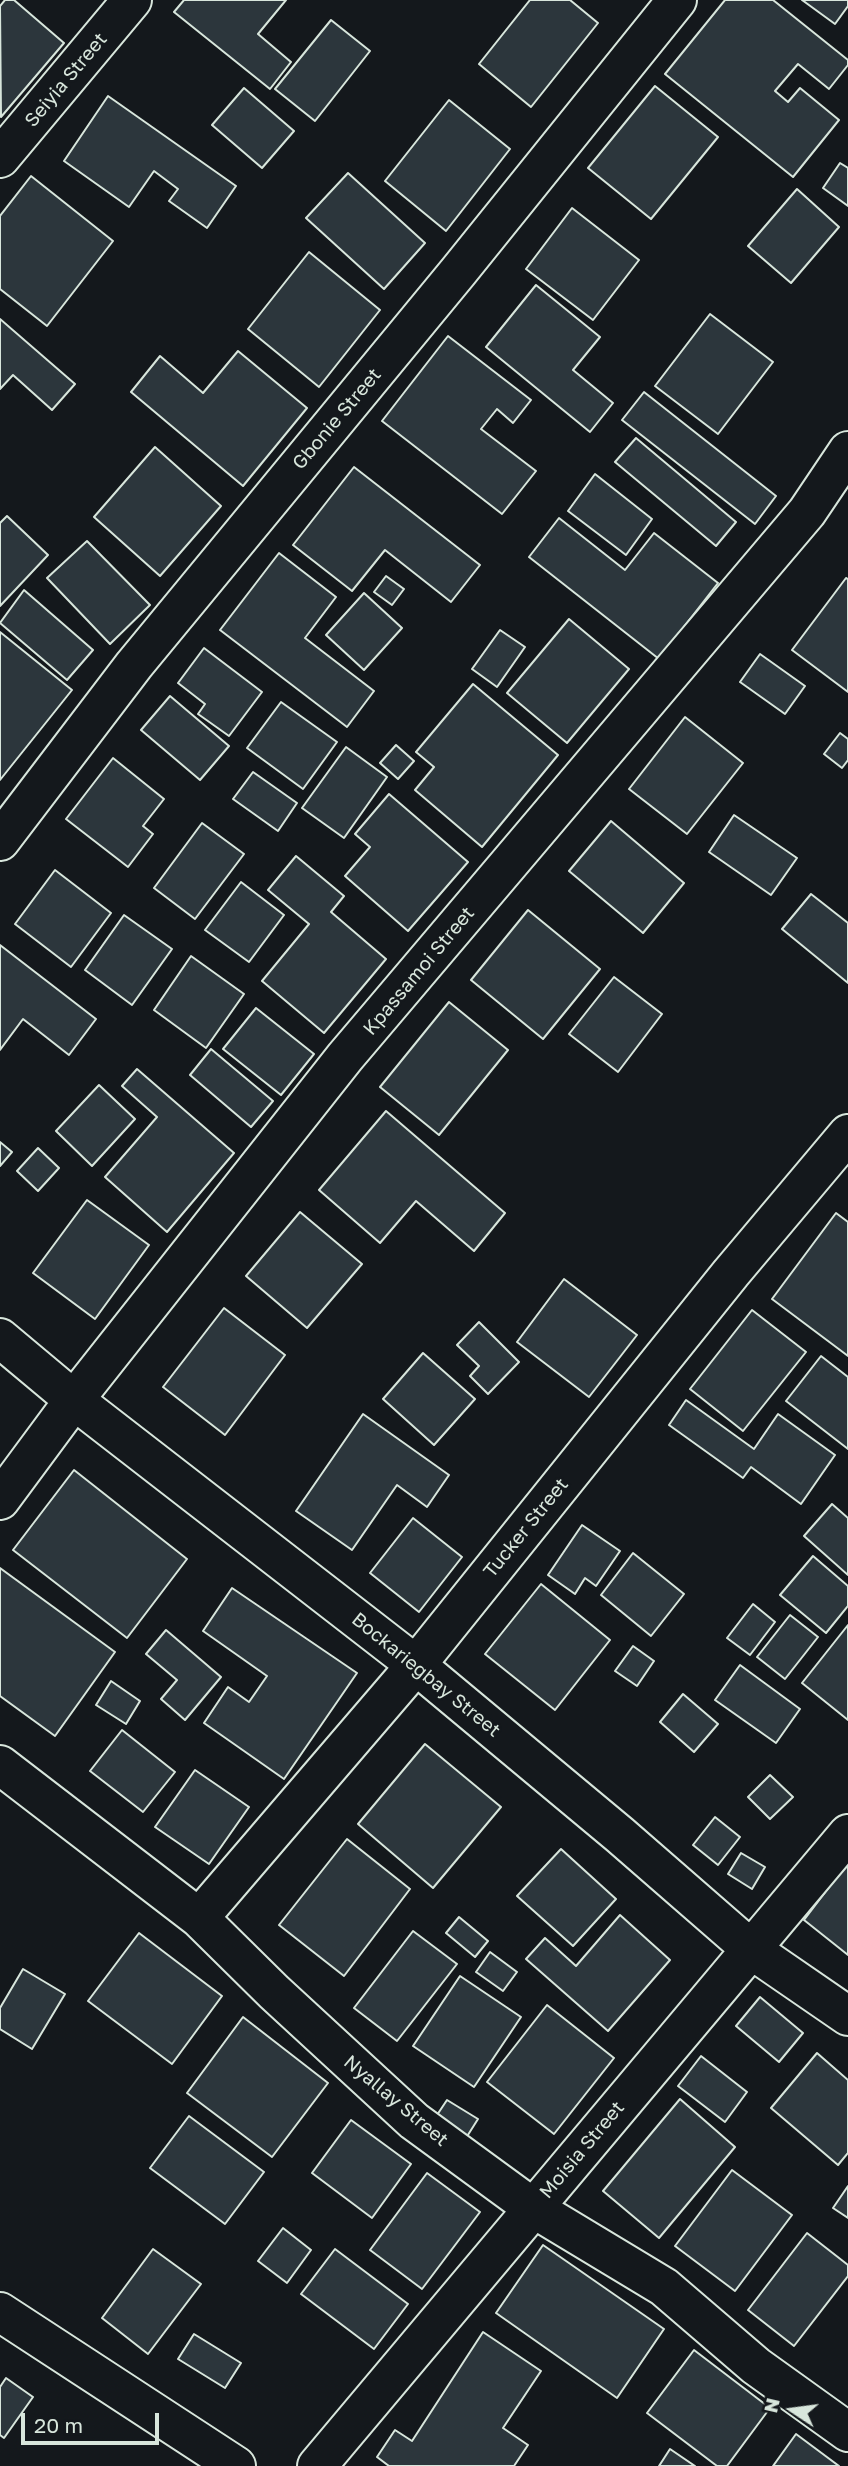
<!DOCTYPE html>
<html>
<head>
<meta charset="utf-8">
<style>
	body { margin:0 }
	#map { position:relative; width:848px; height:2466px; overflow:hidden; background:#14181c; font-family:"Golos Text",sans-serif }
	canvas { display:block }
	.north { position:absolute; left:757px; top:2375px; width:70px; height:70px; -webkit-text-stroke:5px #14181c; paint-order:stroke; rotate:283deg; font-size:19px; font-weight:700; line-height:28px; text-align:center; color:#d8e6dc }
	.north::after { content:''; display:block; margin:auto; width:24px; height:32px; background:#d8e6dc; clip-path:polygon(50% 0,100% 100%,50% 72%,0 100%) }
	.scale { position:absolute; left:21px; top:2413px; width:138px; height:32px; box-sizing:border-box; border:4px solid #d8e6dc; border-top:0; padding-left:9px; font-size:21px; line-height:24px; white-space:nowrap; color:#d8e6dc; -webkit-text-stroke:5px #14181c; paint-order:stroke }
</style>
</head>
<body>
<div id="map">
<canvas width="848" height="2466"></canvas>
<div class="north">N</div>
<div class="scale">20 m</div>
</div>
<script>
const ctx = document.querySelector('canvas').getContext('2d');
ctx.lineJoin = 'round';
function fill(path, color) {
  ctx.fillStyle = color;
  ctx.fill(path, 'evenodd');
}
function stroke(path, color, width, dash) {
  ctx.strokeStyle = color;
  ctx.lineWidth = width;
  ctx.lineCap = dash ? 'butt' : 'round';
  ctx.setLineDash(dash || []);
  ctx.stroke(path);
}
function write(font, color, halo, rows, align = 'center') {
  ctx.font = font + ' "Golos Text",sans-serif';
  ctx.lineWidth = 5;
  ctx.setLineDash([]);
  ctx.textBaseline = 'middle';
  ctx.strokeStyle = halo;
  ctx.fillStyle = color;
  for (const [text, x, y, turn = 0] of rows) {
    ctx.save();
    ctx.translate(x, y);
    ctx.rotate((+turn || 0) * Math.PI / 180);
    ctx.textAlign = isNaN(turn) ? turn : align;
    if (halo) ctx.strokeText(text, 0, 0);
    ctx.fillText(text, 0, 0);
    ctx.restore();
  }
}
const building = new Path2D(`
	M 5,0 L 14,0 L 64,43 L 1,117 L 0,6 Z
	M 184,0 L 286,0 L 258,34 L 291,62 L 270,89 L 174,12 Z
	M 530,0 L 570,0 L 598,23 L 531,107 L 479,64 Z
	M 725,0 L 773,0 L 848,60 L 848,65 L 829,89 L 798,64 L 775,91 L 788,102 L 800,88 L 839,120 L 793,177 L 665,74 Z
	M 802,0 L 848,0 L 848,6 L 835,24 Z
	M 331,20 L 370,51 L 315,121 L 275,89 Z
	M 655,86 L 718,137 L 651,219 L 588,168 Z
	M 244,88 L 294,131 L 262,168 L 212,125 Z
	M 108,96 L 236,186 L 207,228 L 169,201 L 178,189 L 154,171 L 129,207 L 64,161 Z
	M 449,100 L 510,149 L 446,231 L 385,181 Z
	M 840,163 L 848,168 L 848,206 L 823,188 Z
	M 348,173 L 425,243 L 384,289 L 306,218 Z
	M 31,176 L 113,241 L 47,326 L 0,289 L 0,216 Z
	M 797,189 L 839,227 L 791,283 L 748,246 Z
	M 572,208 L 639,260 L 593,320 L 526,269 Z
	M 309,252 L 380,310 L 319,387 L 248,329 Z
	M 536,285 L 600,337 L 573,370 L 613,403 L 590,432 L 486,347 Z
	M 710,314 L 773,362 L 718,434 L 655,386 Z
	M 0,319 L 75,384 L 52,410 L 13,375 L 0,389 Z
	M 448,336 L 531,400 L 513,423 L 497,409 L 481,429 L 536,471 L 502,514 L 382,421 Z
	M 238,351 L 307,408 L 243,486 L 131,392 L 160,356 L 203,393 Z
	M 644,392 L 776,496 L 755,524 L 622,420 Z
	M 636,438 L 736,522 L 716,546 L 615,462 Z
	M 155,447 L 221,506 L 160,576 L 94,517 Z
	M 354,467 L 480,565 L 451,602 L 385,550 L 352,591 L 293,545 Z
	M 595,474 L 652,519 L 626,555 L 568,511 Z
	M 7,516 L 48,555 L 0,606 L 0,523 Z
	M 559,518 L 625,570 L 654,533 L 718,583 L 659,659 L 529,557 Z
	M 87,541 L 150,605 L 110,644 L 47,578 Z
	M 279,553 L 336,597 L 305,638 L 374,691 L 347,727 L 220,630 Z
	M 386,576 L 404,589 L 392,605 L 374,592 Z
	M 846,578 L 848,579 L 848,692 L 792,650 Z
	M 24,590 L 93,650 L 67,680 L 0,623 Z
	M 364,593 L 402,628 L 364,670 L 326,635 Z
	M 569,619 L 629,669 L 567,743 L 507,693 Z
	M 500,630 L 525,647 L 497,687 L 472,669 Z
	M 0,632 L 72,690 L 0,780 Z
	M 204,648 L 262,692 L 229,736 L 198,714 L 205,704 L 178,683 Z
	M 760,654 L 805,686 L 785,714 L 740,682 Z
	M 473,684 L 558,755 L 482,847 L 415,790 L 434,767 L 416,752 Z
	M 170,696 L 229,746 L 200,780 L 141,730 Z
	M 281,702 L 337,742 L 303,789 L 247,748 Z
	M 685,717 L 743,763 L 687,834 L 629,789 Z
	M 840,733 L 848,739 L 848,760 L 842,768 L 824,754 Z
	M 396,745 L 414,761 L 398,779 L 380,763 Z
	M 346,747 L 387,777 L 344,838 L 302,808 Z
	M 113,758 L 164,799 L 143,826 L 153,834 L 128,867 L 66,819 Z
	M 253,772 L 297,803 L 278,831 L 233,799 Z
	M 389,794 L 468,862 L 408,931 L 345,876 L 370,847 L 355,834 Z
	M 734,815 L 797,858 L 771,895 L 709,852 Z
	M 611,821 L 684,883 L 643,933 L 569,871 Z
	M 202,823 L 244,854 L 195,919 L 154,888 Z
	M 296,856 L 344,896 L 331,912 L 386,959 L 324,1033 L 262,981 L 309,924 L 268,890 Z
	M 55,870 L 111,913 L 71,967 L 15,924 Z
	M 241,882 L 284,915 L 249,962 L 205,930 Z
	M 811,894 L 848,923 L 848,983 L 782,929 Z
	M 528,910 L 600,969 L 543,1039 L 471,980 Z
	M 124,915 L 172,949 L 132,1005 L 85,970 Z
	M 0,945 L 96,1019 L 69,1055 L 23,1019 L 0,1050 Z
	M 191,956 L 244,994 L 206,1048 L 154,1010 Z
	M 614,977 L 662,1014 L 618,1072 L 569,1034 Z
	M 449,1002 L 508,1050 L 439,1135 L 380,1087 Z
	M 256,1008 L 314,1054 L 281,1095 L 223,1049 Z
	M 211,1049 L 273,1101 L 251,1127 L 190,1075 Z
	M 137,1069 L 234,1153 L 167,1232 L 105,1177 L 157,1117 L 122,1086 Z
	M 99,1085 L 135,1119 L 92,1166 L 56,1131 Z
	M 386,1111 L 505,1213 L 474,1251 L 416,1201 L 380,1243 L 319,1190 Z
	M 0,1142 L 12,1152 L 0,1166 Z
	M 38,1148 L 59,1168 L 38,1191 L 17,1171 Z
	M 87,1200 L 149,1245 L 95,1319 L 33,1273 Z
	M 300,1212 L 362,1264 L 307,1328 L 246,1276 Z
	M 836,1213 L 848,1222 L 848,1356 L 772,1299 Z
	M 564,1279 L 637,1335 L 589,1397 L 517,1342 Z
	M 224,1308 L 285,1355 L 225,1435 L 163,1387 Z
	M 752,1310 L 806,1352 L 743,1431 L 690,1389 Z
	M 479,1322 L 519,1362 L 488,1394 L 470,1376 L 479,1366 L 457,1345 Z
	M 423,1353 L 475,1399 L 434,1445 L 383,1399 Z
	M 821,1356 L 848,1377 L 848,1449 L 786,1401 Z
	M 686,1400 L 754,1449 L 778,1414 L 835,1455 L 801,1504 L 751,1467 L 743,1478 L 669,1425 Z
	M 363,1414 L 449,1475 L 427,1507 L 397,1485 L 352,1550 L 296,1511 Z
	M 74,1470 L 187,1559 L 127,1638 L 13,1550 Z
	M 832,1504 L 848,1518 L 848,1575 L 804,1536 Z
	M 413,1518 L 462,1557 L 419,1612 L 370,1573 Z
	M 582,1525 L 620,1551 L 596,1586 L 585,1578 L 575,1594 L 548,1575 Z
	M 633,1553 L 684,1594 L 651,1636 L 601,1595 Z
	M 813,1556 L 848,1586 L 848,1606 L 826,1633 L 780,1595 Z
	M 0,1568 L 115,1652 L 55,1736 L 0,1696 Z
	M 541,1584 L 610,1640 L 555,1710 L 485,1654 Z
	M 232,1588 L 357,1673 L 284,1779 L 204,1723 L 228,1687 L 249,1702 L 267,1676 L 203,1631 Z
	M 753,1604 L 775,1622 L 750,1655 L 727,1638 Z
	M 790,1615 L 818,1637 L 785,1679 L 757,1657 Z
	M 848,1625 L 848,1720 L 802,1683 Z
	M 166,1630 L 221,1677 L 185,1720 L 161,1699 L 177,1680 L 146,1654 Z
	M 633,1646 L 654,1661 L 637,1686 L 615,1671 Z
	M 740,1665 L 800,1709 L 776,1743 L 715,1700 Z
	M 111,1681 L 140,1701 L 126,1724 L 96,1705 Z
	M 683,1694 L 718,1724 L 694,1752 L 660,1722 Z
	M 122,1730 L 175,1772 L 143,1812 L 90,1771 Z
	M 425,1744 L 501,1807 L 433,1888 L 358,1824 Z
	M 195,1770 L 249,1807 L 209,1864 L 155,1827 Z
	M 770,1775 L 793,1797 L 770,1819 L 748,1797 Z
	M 715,1817 L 740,1837 L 718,1865 L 693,1845 Z
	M 347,1839 L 410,1889 L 344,1976 L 279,1925 Z
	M 561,1849 L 616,1899 L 573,1946 L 517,1896 Z
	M 741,1853 L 765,1867 L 752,1889 L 728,1874 Z
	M 848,1862 L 848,1955 L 804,1920 Z
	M 620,1915 L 670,1960 L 608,2031 L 526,1959 L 545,1938 L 576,1966 Z
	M 459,1917 L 488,1941 L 475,1957 L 446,1933 Z
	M 413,1931 L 457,1964 L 397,2041 L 354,2008 Z
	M 139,1933 L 222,1996 L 172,2064 L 88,2001 Z
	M 490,1952 L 517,1972 L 503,1991 L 476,1972 Z
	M 23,1969 L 65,1994 L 32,2049 L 0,2029 L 0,2008 Z
	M 460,1976 L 521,2017 L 474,2087 L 413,2046 Z
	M 760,1997 L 803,2033 L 779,2062 L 736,2026 Z
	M 547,2005 L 614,2058 L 554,2134 L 487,2082 Z
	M 243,2017 L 328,2083 L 272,2157 L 187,2093 Z
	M 817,2053 L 848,2080 L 848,2153 L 838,2165 L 771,2108 Z
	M 701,2056 L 747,2092 L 725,2122 L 678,2086 Z
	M 680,2099 L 735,2147 L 659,2238 L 603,2191 Z
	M 447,2100 L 478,2119 L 466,2138 L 435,2118 Z
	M 189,2116 L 264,2172 L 225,2224 L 150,2168 Z
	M 351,2120 L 411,2164 L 372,2218 L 312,2173 Z
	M 732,2170 L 792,2215 L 735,2291 L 675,2246 Z
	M 427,2173 L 480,2212 L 422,2289 L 370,2250 Z
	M 848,2186 L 848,2218 L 833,2208 Z
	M 283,2228 L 311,2250 L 287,2283 L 258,2261 Z
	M 807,2233 L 848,2265 L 848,2276 L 794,2346 L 748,2310 Z
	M 543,2245 L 664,2329 L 617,2398 L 496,2313 Z
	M 153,2249 L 201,2284 L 148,2354 L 102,2318 Z
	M 335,2249 L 408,2304 L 374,2349 L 301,2294 Z
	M 483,2332 L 541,2371 L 503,2428 L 528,2445 L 514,2466 L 389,2466 L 377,2457 L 395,2430 L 412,2441 Z
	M 194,2334 L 241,2363 L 225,2388 L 178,2359 Z
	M 694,2350 L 770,2408 L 727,2466 L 717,2466 L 647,2413 Z
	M 6,2378 L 33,2397 L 4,2438 L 0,2435 L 0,2387 Z
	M 796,2434 L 839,2466 L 773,2466 Z
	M 670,2449 L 695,2466 L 659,2466 Z`);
fill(building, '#2c363c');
stroke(building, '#d8e6dc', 2);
const minor = new Path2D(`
	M 0,158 L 132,0
	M 0,841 L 134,665 L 458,272 L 677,0
	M 0,1338 L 74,1400 L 416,1665 L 620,1835 L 752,1950 L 848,2016
	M 0,1500 L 74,1400 L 345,1057 L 807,512 L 848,451
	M 0,1765 L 199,1918 L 274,1992 L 414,2121 L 533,2208 L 664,2287 L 756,2366 L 848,2432
	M 199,1918 L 416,1665 L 731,1273 L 848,1134
	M 0,2312 L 236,2466
	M 317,2466 L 848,1834`);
stroke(minor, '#d8e6dc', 42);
stroke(minor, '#14181c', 38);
write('19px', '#d8e6dc', '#14181c', [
	["Seiyia Street",66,80,-50],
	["Gbonie Street",337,419,-50],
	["Kpassamoi Street",419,971,-50],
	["Tucker Street",526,1528,-51],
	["Bockariegbay Street",426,1675,39],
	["Nyallay Street",396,2101,40],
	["Moisia Street",582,2150,-50]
]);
</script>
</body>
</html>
